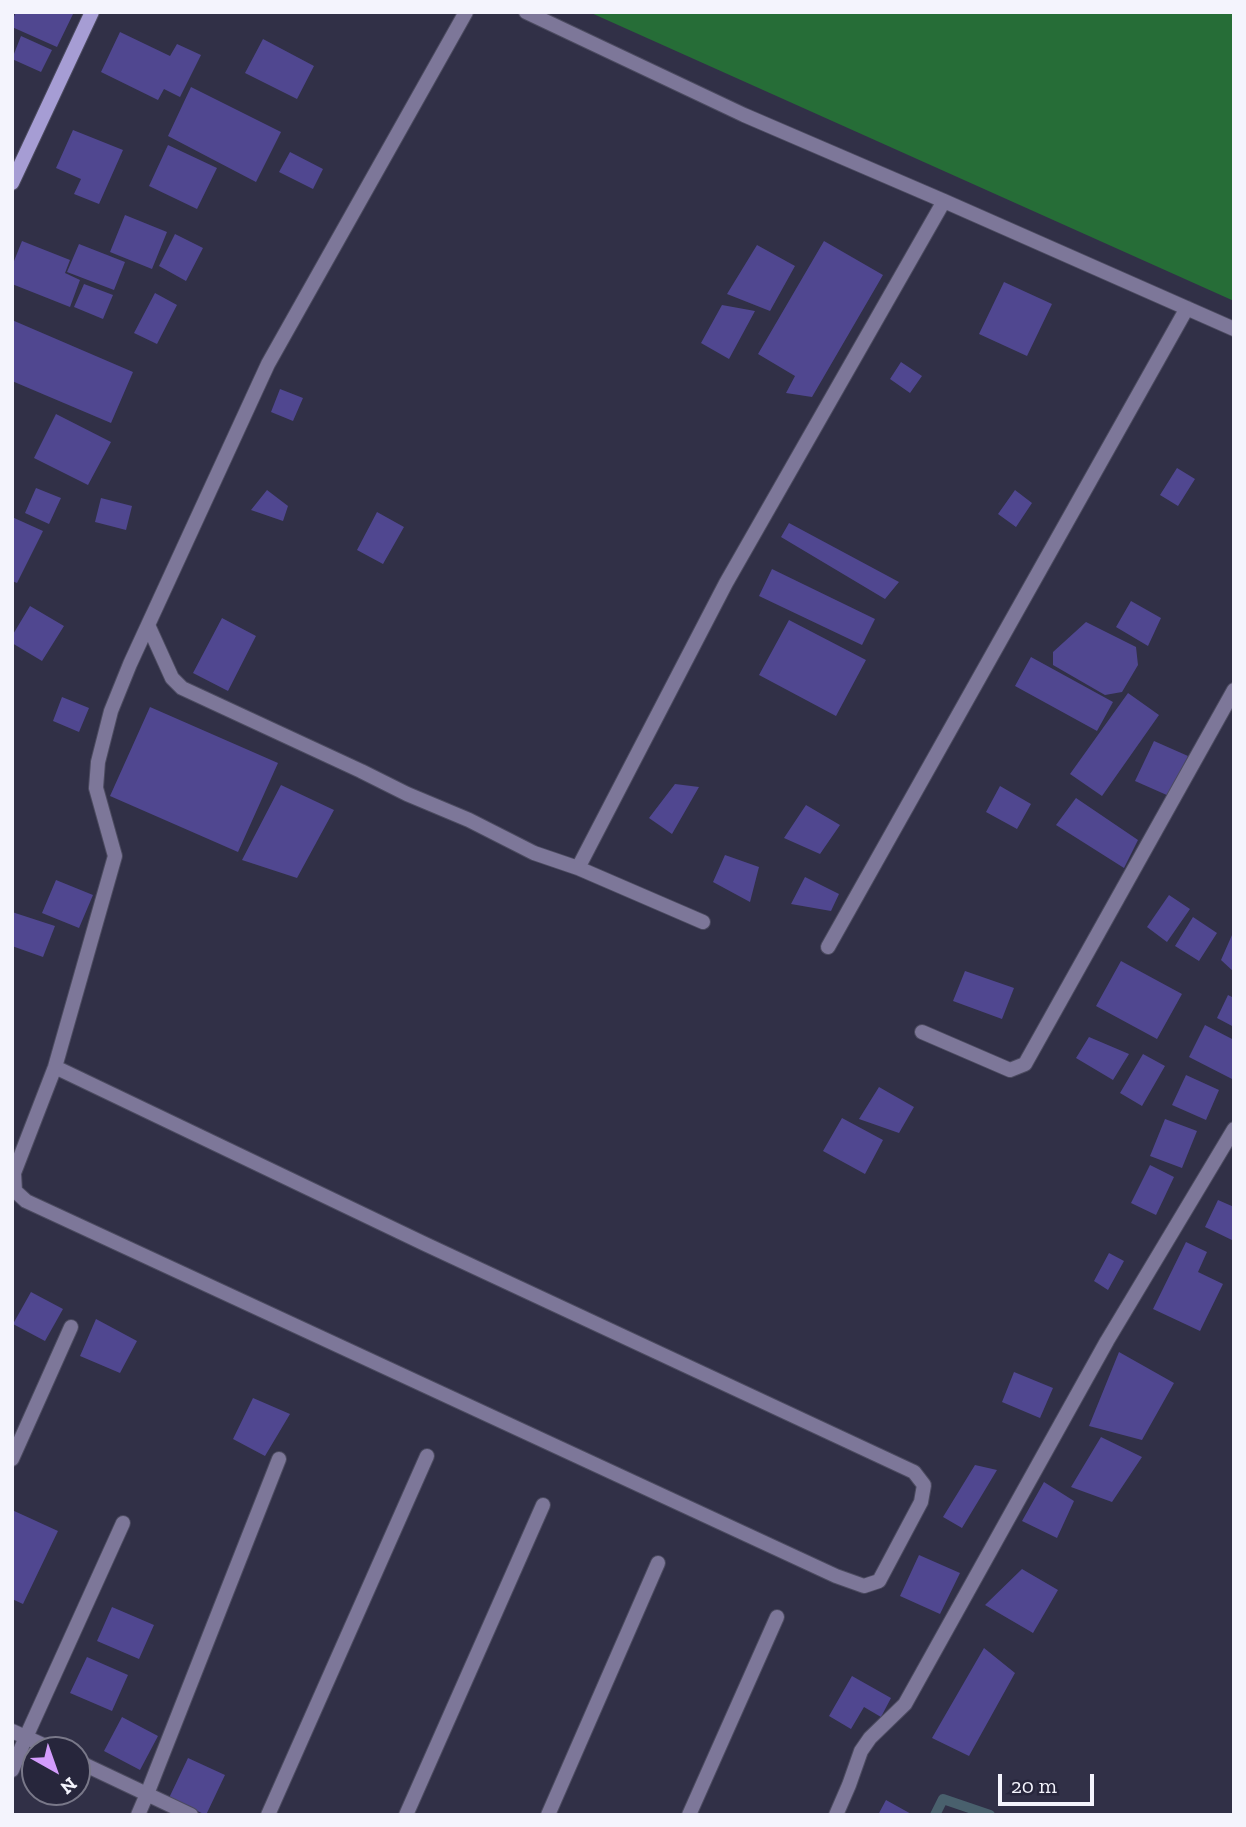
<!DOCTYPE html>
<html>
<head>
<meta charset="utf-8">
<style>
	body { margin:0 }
	#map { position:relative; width:1246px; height:1827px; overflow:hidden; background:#313047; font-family:"Zilla Slab",serif }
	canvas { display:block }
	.frame { position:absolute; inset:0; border:14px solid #f4f4fd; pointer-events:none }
	.north { position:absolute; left:21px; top:1736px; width:70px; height:70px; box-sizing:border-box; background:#27263c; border:2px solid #797889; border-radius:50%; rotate:140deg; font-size:19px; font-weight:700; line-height:28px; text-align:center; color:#f4f4fd }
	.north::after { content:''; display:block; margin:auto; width:24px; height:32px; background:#d39cfc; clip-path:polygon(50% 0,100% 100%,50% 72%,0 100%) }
	.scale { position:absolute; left:998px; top:1774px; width:96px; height:32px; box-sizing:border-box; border:4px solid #f4f4fd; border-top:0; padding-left:9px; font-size:21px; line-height:24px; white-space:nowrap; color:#f4f4fd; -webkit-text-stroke:5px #27263c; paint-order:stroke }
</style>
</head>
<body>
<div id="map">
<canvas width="1246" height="1827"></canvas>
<div class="frame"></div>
<div class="north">N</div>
<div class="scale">20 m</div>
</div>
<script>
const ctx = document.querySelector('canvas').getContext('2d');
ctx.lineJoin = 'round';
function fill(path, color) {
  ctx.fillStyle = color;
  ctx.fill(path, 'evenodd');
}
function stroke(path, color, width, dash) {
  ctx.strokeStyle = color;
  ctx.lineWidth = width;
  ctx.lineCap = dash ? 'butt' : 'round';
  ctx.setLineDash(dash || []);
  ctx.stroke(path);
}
fill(new Path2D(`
	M 589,12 L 1234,12 L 1234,301 Z`), '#266d37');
stroke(new Path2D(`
	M 935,1815 L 943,1799 L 990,1815`), '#49606d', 10);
fill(new Path2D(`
	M 16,12 L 74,12 L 57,47 L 12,27 L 12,21 Z
	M 120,32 L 170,56 L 177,44 L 201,55 L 180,97 L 164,89 L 158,100 L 101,72 Z
	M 21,36 L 52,50 L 41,72 L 12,59 Z
	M 263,39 L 314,66 L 297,99 L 245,73 Z
	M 191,87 L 281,132 L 256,182 L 168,136 Z
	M 73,130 L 123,150 L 99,204 L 74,194 L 81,179 L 56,168 Z
	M 168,145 L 217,168 L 197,209 L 149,186 Z
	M 290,152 L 323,169 L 313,189 L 279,172 Z
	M 125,215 L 167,232 L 152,269 L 110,252 Z
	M 175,234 L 203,248 L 186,281 L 159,266 Z
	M 22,241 L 70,260 L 65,273 L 80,280 L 70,307 L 12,284 L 12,266 Z
	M 824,241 L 883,275 L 812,397 L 786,393 L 795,376 L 758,354 Z
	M 79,244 L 125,262 L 114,290 L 67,272 Z
	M 757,245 L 795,266 L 770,311 L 727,294 Z
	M 1004,282 L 1052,304 L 1027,356 L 979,334 Z
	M 84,284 L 113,295 L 103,319 L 74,307 Z
	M 155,293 L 177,305 L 157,344 L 134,333 Z
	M 722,305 L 755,311 L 729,359 L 701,343 Z
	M 12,320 L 133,372 L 111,423 L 12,381 Z
	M 901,362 L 922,376 L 910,393 L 890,379 Z
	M 280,389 L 303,398 L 293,421 L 271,412 Z
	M 56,414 L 111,442 L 88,485 L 34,458 Z
	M 1177,468 L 1195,479 L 1178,506 L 1160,495 Z
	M 36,488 L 61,498 L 49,524 L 25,513 Z
	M 267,490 L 288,506 L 283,521 L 251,510 Z
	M 1015,490 L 1032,503 L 1016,527 L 998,514 Z
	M 101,498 L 132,506 L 126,530 L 95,522 Z
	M 377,512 L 404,527 L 383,564 L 357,550 Z
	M 12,517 L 43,531 L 17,583 L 12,581 Z
	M 789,523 L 899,582 L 885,599 L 781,537 Z
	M 772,569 L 875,619 L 862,645 L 759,596 Z
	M 1131,601 L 1161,618 L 1148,646 L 1116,627 Z
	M 30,606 L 64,626 L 42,661 L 12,643 L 12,636 Z
	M 222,618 L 256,636 L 228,691 L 193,673 Z
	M 789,620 L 866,660 L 836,716 L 759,675 Z
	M 1086,622 L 1136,647 L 1138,665 L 1122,692 L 1105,695 L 1053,665 L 1053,652 Z
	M 1031,657 L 1113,702 L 1097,731 L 1015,686 Z
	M 1128,693 L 1159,715 L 1102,796 L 1070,774 Z
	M 62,697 L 89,708 L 79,732 L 53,721 Z
	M 150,707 L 278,763 L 238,852 L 110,796 Z
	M 1154,741 L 1188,756 L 1169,796 L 1135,781 Z
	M 675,784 L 699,787 L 672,834 L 649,818 Z
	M 281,785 L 334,810 L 297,878 L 242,860 Z
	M 1000,786 L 1031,804 L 1017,829 L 986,812 Z
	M 1076,798 L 1138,840 L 1124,868 L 1056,825 Z
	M 806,805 L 840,825 L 820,854 L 784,838 Z
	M 725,855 L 759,867 L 750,902 L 713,882 Z
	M 805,877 L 839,894 L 831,911 L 791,904 Z
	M 56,880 L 93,895 L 79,928 L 42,913 Z
	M 1169,895 L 1190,909 L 1167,942 L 1147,927 Z
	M 12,912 L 55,926 L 43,957 L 12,946 Z
	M 1193,917 L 1217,933 L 1199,961 L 1175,946 Z
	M 1232,935 L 1234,937 L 1234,972 L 1221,960 Z
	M 1121,961 L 1182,994 L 1157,1039 L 1096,1006 Z
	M 965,971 L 1014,988 L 1002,1019 L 953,1001 Z
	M 1228,995 L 1234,998 L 1234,1027 L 1217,1018 Z
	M 1205,1025 L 1234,1040 L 1234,1080 L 1189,1057 Z
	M 1089,1037 L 1129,1054 L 1113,1080 L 1076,1058 Z
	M 1143,1054 L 1165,1066 L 1142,1106 L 1120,1093 Z
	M 1186,1075 L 1219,1090 L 1206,1120 L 1172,1105 Z
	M 879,1087 L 914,1107 L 899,1133 L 859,1119 Z
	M 842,1118 L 883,1140 L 865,1174 L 823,1151 Z
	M 1165,1119 L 1197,1131 L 1182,1168 L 1150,1156 Z
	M 1150,1165 L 1174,1177 L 1156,1215 L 1131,1203 Z
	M 1218,1200 L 1234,1207 L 1234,1241 L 1205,1227 Z
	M 1186,1242 L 1207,1252 L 1198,1272 L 1223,1284 L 1200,1331 L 1153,1309 Z
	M 1109,1253 L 1124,1261 L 1108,1290 L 1094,1281 Z
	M 31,1292 L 63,1309 L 45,1341 L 13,1324 Z
	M 96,1319 L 137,1341 L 120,1373 L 80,1356 Z
	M 1119,1352 L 1174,1383 L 1142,1440 L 1089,1426 Z
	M 1014,1372 L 1053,1388 L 1040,1418 L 1002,1402 Z
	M 253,1398 L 290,1414 L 265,1456 L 233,1439 Z
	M 1101,1437 L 1142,1457 L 1112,1502 L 1071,1487 Z
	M 975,1465 L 997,1470 L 962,1528 L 943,1517 Z
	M 1044,1482 L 1074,1501 L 1057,1538 L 1022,1521 Z
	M 12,1510 L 58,1531 L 23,1604 L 12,1599 Z
	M 919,1555 L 960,1573 L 940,1614 L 900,1596 Z
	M 1022,1569 L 1058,1590 L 1033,1633 L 985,1605 Z
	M 112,1607 L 154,1625 L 139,1659 L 97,1641 Z
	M 984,1648 L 1015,1673 L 969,1756 L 932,1738 Z
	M 87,1657 L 128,1675 L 112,1711 L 70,1693 Z
	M 852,1676 L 891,1698 L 881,1717 L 864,1707 L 851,1729 L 829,1716 Z
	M 122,1717 L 158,1736 L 140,1770 L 104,1751 Z
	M 188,1758 L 225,1775 L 206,1815 L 169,1798 Z
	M 886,1800 L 913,1815 L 878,1815 Z`), '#504790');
const street = new Path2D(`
	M 526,12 L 744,115 L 944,201 L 1234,329
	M 148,625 L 172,678 L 182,688 L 361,771 L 407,794 L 469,820 L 534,853 L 578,868 L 726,583 L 944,201
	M 578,868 L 703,922
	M 828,947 L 1187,308
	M 922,1032 L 1010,1070 L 1025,1064 L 1234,690
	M 55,1067 L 425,1244 L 914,1472 L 924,1485 L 921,1502 L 879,1581 L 864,1586 L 836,1576 L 26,1201 L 15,1191 L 14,1173 L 55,1067 L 115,856 L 96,788 L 98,762 L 111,711 L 130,664 L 268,364 L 466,12
	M 12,1459 L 71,1327
	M 12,1731 L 54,1750
	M 77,1761 L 191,1815
	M 12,1770 L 26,1737 L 123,1523
	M 138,1815 L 147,1794 L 279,1459
	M 268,1815 L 427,1456
	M 406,1815 L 543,1505
	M 548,1815 L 658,1563
	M 689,1815 L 777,1617
	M 836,1815 L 849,1785 L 861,1751 L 870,1738 L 905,1704 L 1107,1341 L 1234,1129`);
const secondary = new Path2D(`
	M 12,183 L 92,12`);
stroke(street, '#4c4b60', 16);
stroke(secondary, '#4c4b60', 16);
stroke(street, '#7d7799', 14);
stroke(secondary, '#a69dd4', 14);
</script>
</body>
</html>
